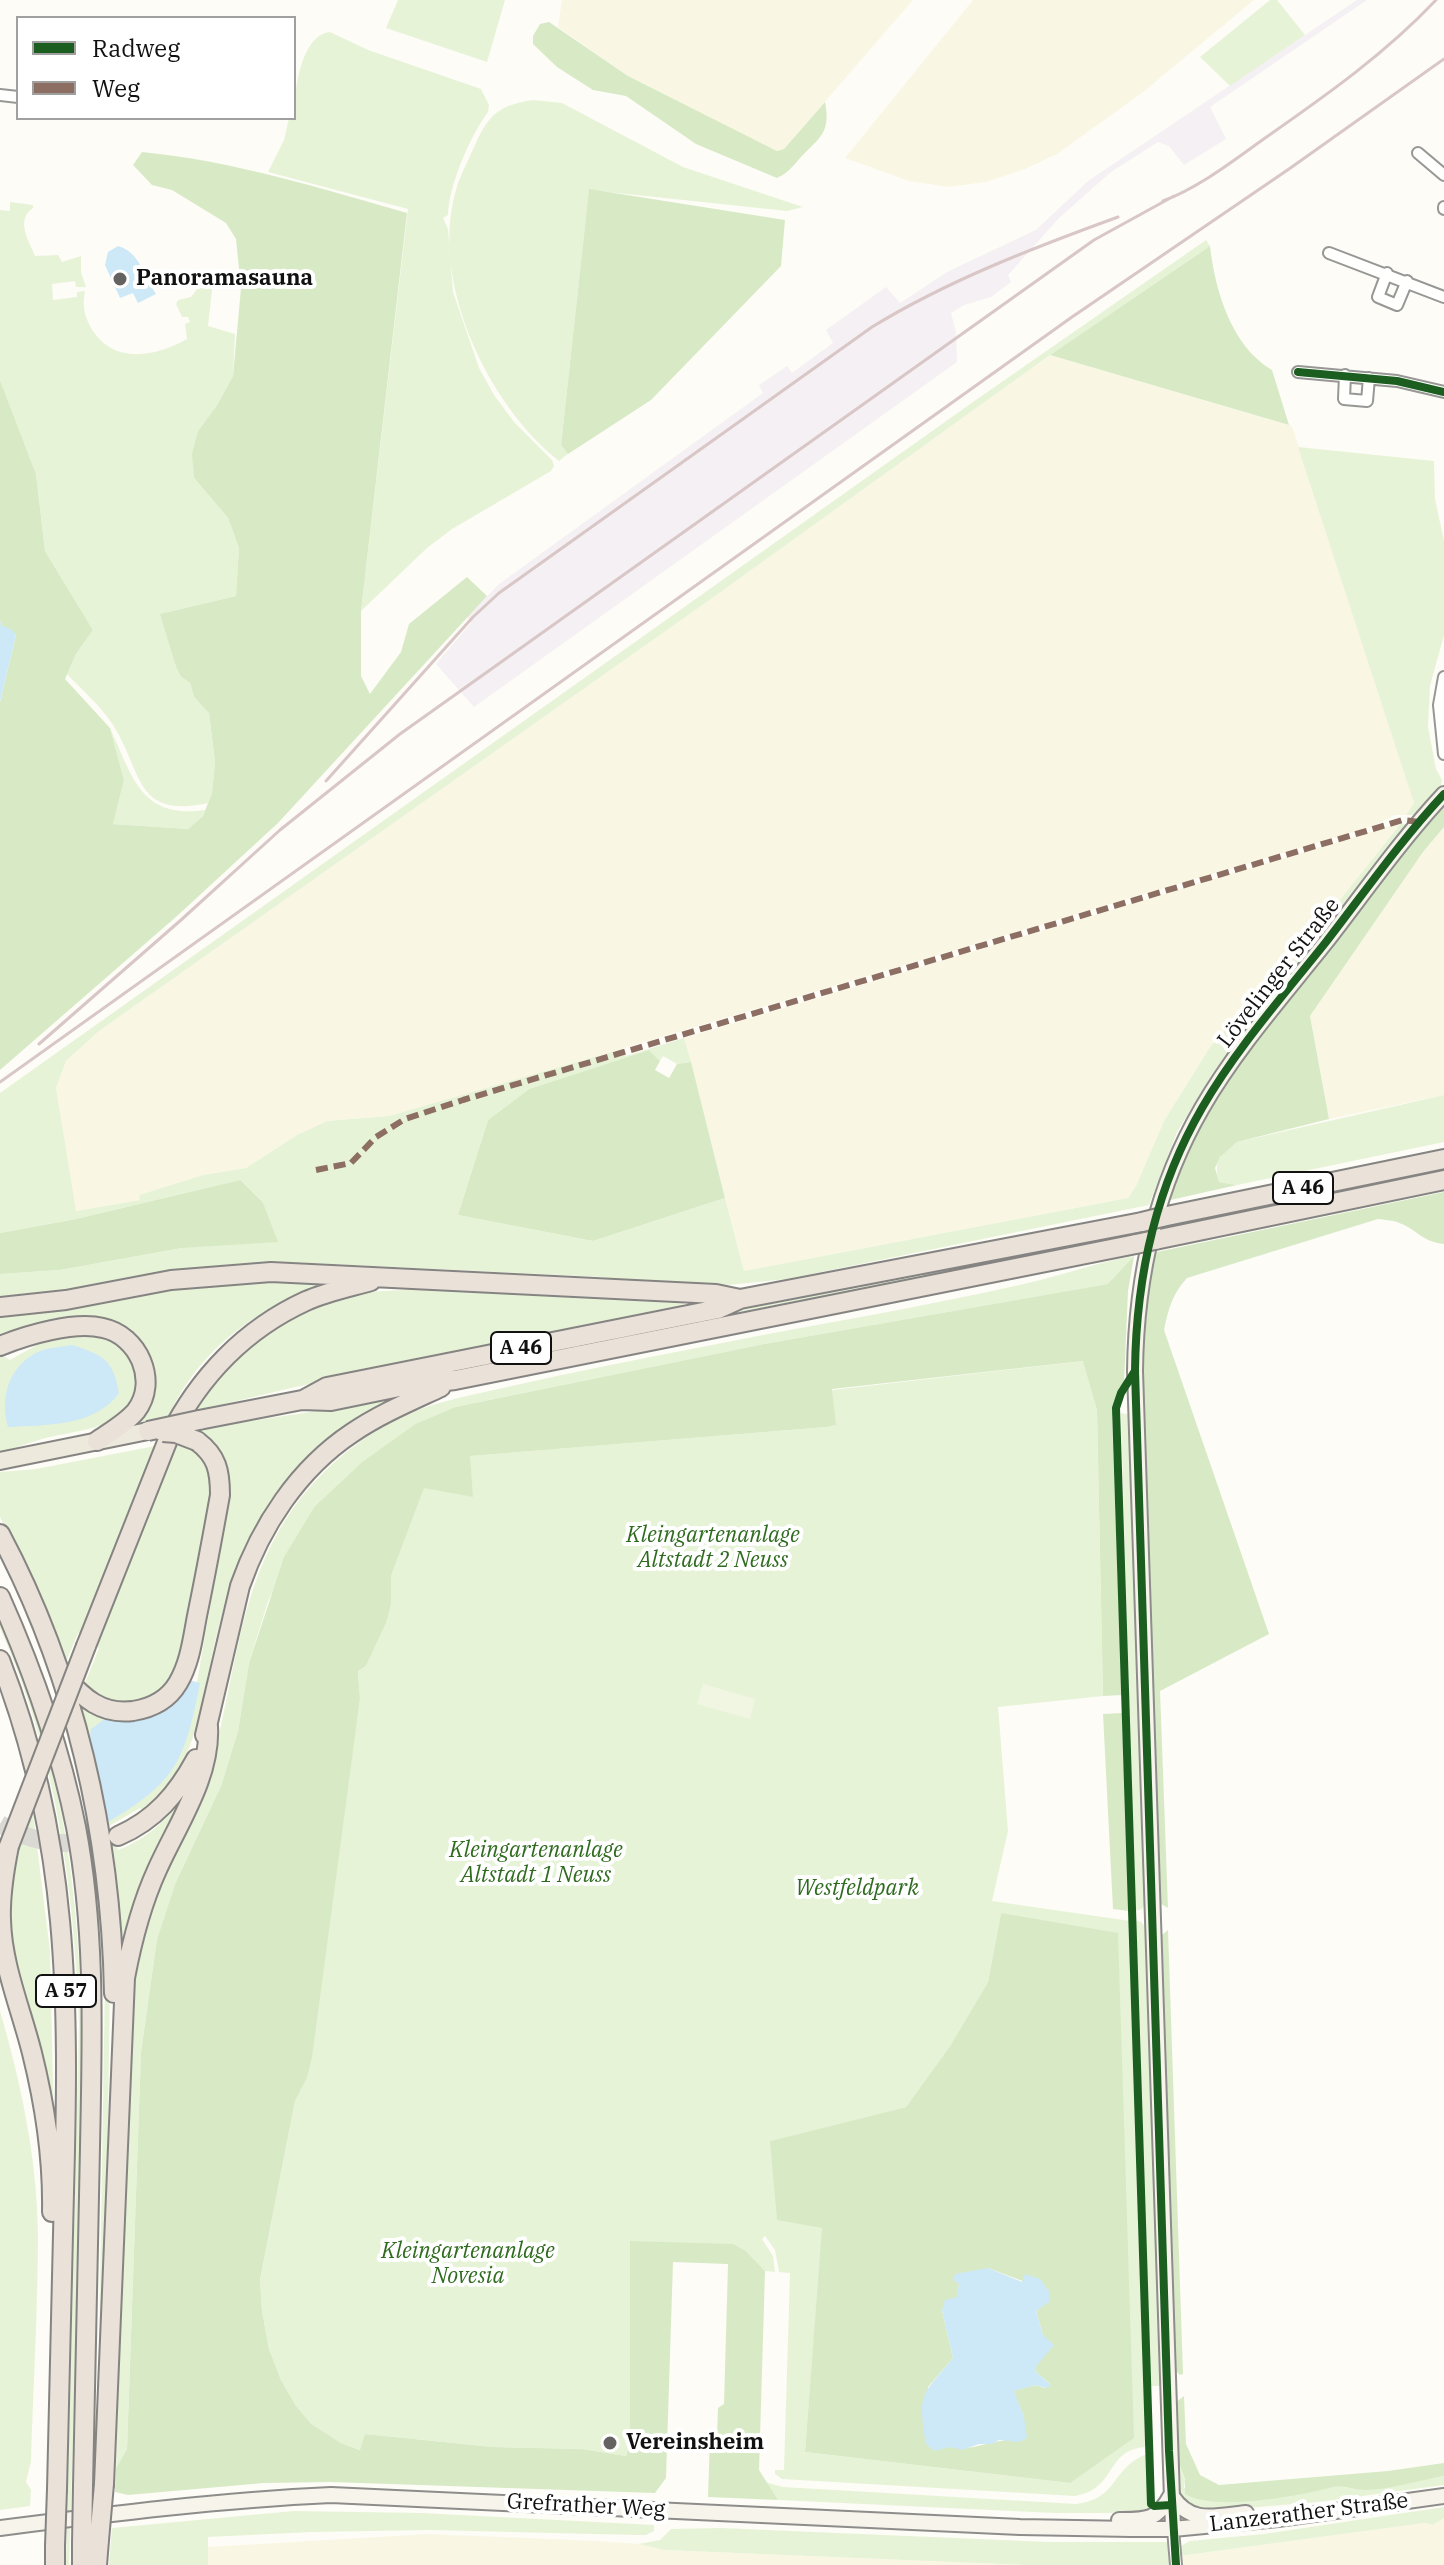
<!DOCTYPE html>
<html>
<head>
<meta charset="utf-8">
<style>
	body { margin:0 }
	#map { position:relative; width:1444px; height:2565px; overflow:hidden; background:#fdfcf7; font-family:"IBM Plex Serif",serif }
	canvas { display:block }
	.legend { position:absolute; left:16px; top:16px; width:280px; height:104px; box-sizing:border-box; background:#fff; border:2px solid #a0a0a0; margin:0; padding:10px 14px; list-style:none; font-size:24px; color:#111 }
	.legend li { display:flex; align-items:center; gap:16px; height:40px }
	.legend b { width:40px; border:2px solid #a0a0a0 }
</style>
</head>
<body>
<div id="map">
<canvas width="1444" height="2565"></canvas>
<ul class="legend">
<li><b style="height:10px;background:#1b5e20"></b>Radweg</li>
<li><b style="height:10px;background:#8d6e63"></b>Weg</li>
</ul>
</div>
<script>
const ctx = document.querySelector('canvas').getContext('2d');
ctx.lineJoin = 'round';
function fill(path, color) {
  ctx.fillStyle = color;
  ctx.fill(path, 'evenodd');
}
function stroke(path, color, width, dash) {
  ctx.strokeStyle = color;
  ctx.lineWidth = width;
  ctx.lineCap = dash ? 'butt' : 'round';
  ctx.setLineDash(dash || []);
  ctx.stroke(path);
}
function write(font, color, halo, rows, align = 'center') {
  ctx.font = font + ' "IBM Plex Serif",serif';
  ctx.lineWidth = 8;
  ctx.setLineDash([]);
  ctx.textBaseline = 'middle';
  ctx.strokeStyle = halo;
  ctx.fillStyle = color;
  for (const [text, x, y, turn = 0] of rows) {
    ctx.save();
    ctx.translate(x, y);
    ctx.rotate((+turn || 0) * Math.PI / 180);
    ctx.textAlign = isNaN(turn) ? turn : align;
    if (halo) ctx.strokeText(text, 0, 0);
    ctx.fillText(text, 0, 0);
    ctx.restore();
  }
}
fill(new Path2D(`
	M 1357,0 L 1367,0 L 1210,107 L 1226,139 L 1184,165 L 1169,146 L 1158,142 L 1111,172 L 1059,218 L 1008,275 L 1011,282 L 991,297 L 964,305 L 951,313 L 956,332 L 957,362 L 474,707 L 436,664 L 471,623 L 467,617 L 499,584 L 763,393 L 759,385 L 787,366 L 792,373 L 833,343 L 826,330 L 886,287 L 900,303 L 947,272 L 1036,230 L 1088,181 Z`), '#f5f0f3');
fill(new Path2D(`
	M 562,0 L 913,0 L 784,149 L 777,151 L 628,76 L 558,27 Z
	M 973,0 L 1254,0 L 1142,93 L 1057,154 L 1025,169 L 986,182 L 948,187 L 909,181 L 845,158 Z
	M 1050,355 L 1292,426 L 1415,803 L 1406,815 L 1395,815 L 1374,826 L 462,1096 L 389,1116 L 327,1121 L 297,1135 L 246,1168 L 203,1175 L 139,1195 L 141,1200 L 75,1211 L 56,1088 L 66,1061 L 99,1031 L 711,599 Z
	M 1401,823 L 1291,963 L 1260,990 L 1210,1047 L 1164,1121 L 1136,1186 L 1128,1198 L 744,1271 L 684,1038 Z
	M 1444,827 L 1444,1095 L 1329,1119 L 1310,1016 L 1423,852 Z
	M 1444,2518 L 1444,2565 L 1179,2565 L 1179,2556 L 1425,2523 L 1433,2525 Z
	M 429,2534 L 597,2541 L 639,2544 L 664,2550 L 1025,2565 L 208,2565 L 207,2547 Z`), '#f9f7e4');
fill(new Path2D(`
	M 398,0 L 505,0 L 487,62 L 386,28 Z
	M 1270,0 L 1277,0 L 1305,35 L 1230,86 L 1200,57 Z
	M 330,32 L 368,50 L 481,89 L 489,105 L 488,112 C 470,136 449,185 448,215 L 443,218 L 448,229 L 453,292 L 479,368 L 494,395 L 514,422 L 552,460 L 554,466 L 551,471 L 452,529 L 427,548 L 361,611 L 408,209 L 268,172 L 284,140 L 289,118 L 294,118 C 294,94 300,35 330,32 Z
	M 533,100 L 562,103 L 683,167 L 803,207 L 787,211 L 589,190 L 561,445 L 568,454 L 559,461 C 488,405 429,281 456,190 C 459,179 465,167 470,156 C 486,121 491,106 533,100 Z
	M 10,202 L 33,205 L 33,208 C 15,220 29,241 35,256 L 58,255 L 62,262 L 81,256 L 81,272 L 86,287 L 76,287 L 75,281 L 52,284 L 53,300 L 77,297 L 77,292 L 85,291 C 82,305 84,315 91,328 C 113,365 155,357 187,339 L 185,324 L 190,322 L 188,317 L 182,317 L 176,304 L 178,300 L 191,297 L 204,280 L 210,285 L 212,290 L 208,326 L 235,334 L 233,376 L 217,405 L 198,431 L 194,478 L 228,518 L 239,548 L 236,596 L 161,614 L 176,667 L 181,677 L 190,683 L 194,697 L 209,712 L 215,762 L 212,793 L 208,803 C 134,819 143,772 113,725 C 101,706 82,690 67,674 L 76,654 L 93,630 L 45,551 L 36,474 L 0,380 L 0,210 L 10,211 Z
	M 1206,240 L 1210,246 L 1050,355 L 711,599 L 99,1031 L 66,1061 L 56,1088 L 76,1211 L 140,1200 L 139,1195 L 203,1175 L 246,1168 L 297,1135 L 327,1121 L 389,1116 L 622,1049 L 626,1056 L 684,1038 L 691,1062 L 677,1064 L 663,1056 L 660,1061 L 649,1050 L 529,1089 L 488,1120 L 458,1215 L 593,1241 L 725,1198 L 744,1271 L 1128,1198 L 1136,1186 L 1164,1121 L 1210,1047 L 1260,990 L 1291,962 L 1401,823 L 1407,825 L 1214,1071 L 1177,1132 L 1149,1205 L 787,1279 L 709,1287 L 652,1286 L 602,1277 L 288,1262 L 223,1265 L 170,1272 L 30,1296 L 0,1298 L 0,1274 L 60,1270 L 182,1248 L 240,1180 L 76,1219 L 0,1233 L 0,1093 L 973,402 Z
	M 1298,447 L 1434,461 L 1435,499 L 1444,541 L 1444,635 L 1430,686 L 1428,727 L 1436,769 L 1442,780 L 1441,785 L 1414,815 L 1406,815 L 1414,803 Z
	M 110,728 C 133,778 141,819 205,810 L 203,816 L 188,829 L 113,824 L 124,780 Z
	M 1444,1095 L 1444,1142 L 1237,1185 L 1219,1182 C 1213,1159 1220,1156 1237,1142 Z
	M 1133,1228 L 1134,1234 L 335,1395 Z
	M 1134,1256 L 1109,1284 L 764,1344 L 455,1407 L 415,1424 L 362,1462 L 315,1506 L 268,1601 L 249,1663 L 238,1731 L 221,1786 L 175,1884 L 157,1939 L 141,2052 L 127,2449 L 116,2468 L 127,2040 C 133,1989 141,1939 159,1891 C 174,1852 196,1816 208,1777 C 235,1688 236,1592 290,1513 C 317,1473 356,1440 399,1418 C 431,1402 477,1394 512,1386 C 578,1371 645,1358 712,1345 C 817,1324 924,1307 1028,1283 C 1064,1275 1098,1262 1134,1256 Z
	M 338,1279 C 265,1303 201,1344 168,1417 L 133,1424 L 150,1390 L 112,1325 L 0,1342 L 0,1314 C 54,1313 106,1298 159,1290 C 219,1281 278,1281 338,1279 Z
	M 418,1289 L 682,1300 L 685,1309 L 295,1387 L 191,1412 L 217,1373 L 279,1322 L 319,1303 L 368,1292 Z
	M 80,1333 C 108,1336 122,1338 135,1366 C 139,1375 139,1387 135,1396 C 121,1431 73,1430 42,1439 C 28,1443 14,1448 0,1453 L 0,1354 L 6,1350 L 3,1356 L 10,1360 L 44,1341 Z
	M 1084,1361 L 1097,1410 L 1103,1696 L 998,1707 L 1008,1831 L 992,1901 L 1130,1921 L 1145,2447 C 1105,2450 1117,2489 1075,2496 L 782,2479 L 775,2474 L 775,2470 L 784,2470 L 790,2273 L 779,2272 L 775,2250 L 765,2236 L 762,2239 L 773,2256 L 775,2272 L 765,2271 L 746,2251 L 630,2241 L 630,2441 L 626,2456 L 582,2449 L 493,2447 L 365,2434 L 361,2450 L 341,2443 L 310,2424 L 296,2406 L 281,2380 L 269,2349 L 262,2311 L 260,2281 L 295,2101 L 307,2078 L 360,1699 L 358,1671 L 366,1666 L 387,1621 L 391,1604 L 391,1576 L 424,1487 L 469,1456 L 827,1427 L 835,1425 L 832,1390 ZM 1001,1913 L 1070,2483 L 805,2452 L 823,2227 L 770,2141 L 906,2107 L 950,2046 L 988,1982 Z
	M 420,1389 C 396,1399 371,1409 348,1423 C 263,1478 230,1570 210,1665 C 197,1727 193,1766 144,1811 L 140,1808 L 109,1826 L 118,1850 C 146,1839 164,1823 182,1799 L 184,1801 L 121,1970 L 78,1702 L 142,1717 L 193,1657 L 191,1681 L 197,1682 L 220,1550 L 215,1548 L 225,1496 L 189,1430 L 304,1413 Z
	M 1121,1413 L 1130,1415 L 1147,1902 L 1142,1909 L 1135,1911 Z
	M 175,1445 C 209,1451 213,1467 211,1499 L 183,1648 C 173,1676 154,1712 117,1705 C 106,1703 93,1693 83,1688 L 99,1648 L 94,1646 Z
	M 155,1446 L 83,1635 L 78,1633 L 65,1664 L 44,1607 L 0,1517 L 0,1472 L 36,1469 Z
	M 0,1621 C 87,1811 84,1987 80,2190 C 77,2315 73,2440 69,2565 L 66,2565 L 79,2023 C 74,1887 56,1753 0,1628 Z
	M 33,1814 L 50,1951 L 54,2128 L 16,1971 L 8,1927 L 10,1886 L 18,1849 Z
	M 1135,1920 L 1141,1922 L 1147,1929 L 1162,2386 L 1150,2386 Z
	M 105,1980 L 110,1980 C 108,2144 105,2309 97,2473 Z
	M 0,2011 C 21,2083 37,2158 38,2234 C 38,2309 33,2385 31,2461 L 26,2482 L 31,2490 L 30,2506 L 0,2510 Z
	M 1144,2455 L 1148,2455 L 1150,2507 L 1143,2513 L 1055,2513 L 778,2500 L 765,2482 L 783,2487 L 1076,2504 C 1118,2499 1110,2471 1144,2455 Z
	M 1176,2456 L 1185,2480 L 1184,2488 L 1282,2497 L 1335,2486 L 1364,2490 L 1444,2476 L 1444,2485 L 1318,2502 L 1199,2512 L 1178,2496 Z
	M 1444,2507 L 1444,2518 L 1433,2525 L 1425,2523 L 1179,2556 L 1181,2546 L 1190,2541 L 1264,2534 Z
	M 294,2511 L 421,2513 L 654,2525 L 654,2531 L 646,2535 L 637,2535 L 429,2530 L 311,2532 L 208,2537 L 208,2565 L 109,2565 L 112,2528 Z
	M 721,2528 L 1048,2542 L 1169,2542 L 1173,2548 L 1173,2565 L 1025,2565 L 664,2550 L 639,2544 L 660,2540 L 671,2529 Z`), '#e7f3d7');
fill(new Path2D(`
	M 549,22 L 628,76 L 777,151 L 784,149 L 825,102 C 831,133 820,137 801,157 C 793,166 788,173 777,178 L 696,144 L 626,96 L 593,90 L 557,67 L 533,44 L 533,36 L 540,24 Z
	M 142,152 C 234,161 319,188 407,213 L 361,611 L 361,676 L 370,694 L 401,652 L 409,624 L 467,577 L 487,596 L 278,823 L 177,916 L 0,1070 L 0,702 L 16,635 L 2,626 L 0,621 L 0,380 L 36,474 L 45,551 L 93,630 L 76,654 L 65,679 L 110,728 L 124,780 L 113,824 L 188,829 L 203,816 L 212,793 L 215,762 L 209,713 L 194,697 L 190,683 L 181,677 L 176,667 L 160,614 L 236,596 L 239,548 L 228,518 L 194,478 L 192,454 L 198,431 L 217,405 L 233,376 L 241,288 L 236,239 L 226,223 L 172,190 L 152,185 L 133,165 Z
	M 589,189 L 785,220 L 781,266 L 651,400 L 568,454 L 561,445 Z
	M 1210,246 C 1215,290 1231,346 1272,370 L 1289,425 L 1050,355 Z
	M 1444,801 L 1444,827 L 1423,852 L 1310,1016 L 1329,1119 L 1237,1142 L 1220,1157 L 1215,1168 L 1219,1182 L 1237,1185 L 1166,1201 L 1188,1143 L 1226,1079 L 1261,1031 Z
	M 649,1050 L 660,1061 L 655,1070 L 669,1078 L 677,1064 L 691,1062 L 725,1198 L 593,1241 L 458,1215 L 488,1120 L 529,1089 Z
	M 240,1180 L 263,1203 L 278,1242 L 182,1248 L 60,1270 L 0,1274 L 0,1233 L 76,1219 Z
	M 1444,1192 L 1444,1244 C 1422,1242 1417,1229 1397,1222 C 1391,1220 1384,1220 1378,1219 L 1187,1278 C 1173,1293 1168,1309 1164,1330 L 1269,1634 L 1160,1691 L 1168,1908 L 1161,1904 L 1157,1893 L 1141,1333 L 1152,1253 Z
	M 1134,1256 L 1128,1291 L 1124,1383 L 1114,1406 L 1112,1418 L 1122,1695 L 1103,1696 L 1097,1410 L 1083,1361 L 832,1389 L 836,1425 L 827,1427 L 470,1456 L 473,1497 L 424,1488 L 391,1576 L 391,1604 L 387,1621 L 366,1666 L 358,1671 L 360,1699 L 312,2057 L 307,2078 L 295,2101 L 260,2280 L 262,2311 L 269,2349 L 281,2380 L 296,2406 L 311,2424 L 341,2443 L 360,2450 L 365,2434 L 493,2447 L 582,2449 L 626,2456 L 630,2441 L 630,2241 L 733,2244 L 746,2251 L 765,2271 L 759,2470 L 778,2500 L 708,2497 L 710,2437 L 717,2437 L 718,2408 L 724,2404 L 728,2264 L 673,2262 L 666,2478 L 655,2493 L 331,2482 L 264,2483 L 128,2495 L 115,2492 L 116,2468 L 127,2449 L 141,2052 L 157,1939 L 175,1884 L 221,1786 L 238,1731 L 249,1663 L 284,1557 L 315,1506 L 362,1462 L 415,1424 L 455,1407 L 764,1344 L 1108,1284 Z
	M 1122,1713 L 1129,1911 L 1113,1909 L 1103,1714 Z
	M 1001,1913 L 1118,1933 L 1134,2438 L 1070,2483 L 805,2452 L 822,2228 L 777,2220 L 770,2141 L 906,2107 L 950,2046 L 988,1982 ZM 988,2268 L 1049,2291 L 1049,2301 L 1036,2311 L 1043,2335 L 1035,2371 L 1050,2384 L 1045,2388 L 1035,2385 L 1013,2391 L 1024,2417 L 1012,2440 C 991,2440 971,2452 950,2447 L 928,2387 L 953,2358 L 942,2310 L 958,2297 L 959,2284 Z
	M 1168,1930 L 1183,2374 L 1180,2375 L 1173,2368 L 1158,1944 L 1162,1935 Z
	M 1184,2396 L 1186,2444 L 1200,2475 L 1219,2485 L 1388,2471 L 1444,2463 L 1444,2476 C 1420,2480 1388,2490 1364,2490 C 1353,2490 1343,2485 1333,2487 C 1298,2496 1215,2512 1185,2494 L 1185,2479 L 1176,2456 L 1175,2403 Z`), '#d8eac5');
fill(new Path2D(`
	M 703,1684 L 755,1699 L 750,1719 L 697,1704 Z`), '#f0f6e1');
fill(new Path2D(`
	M 118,246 C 139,251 146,279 156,294 L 138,303 L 133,293 L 120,298 L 105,265 L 108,252 Z
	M 0,621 L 2,626 L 11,629 L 16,635 L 0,702 Z
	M 72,1345 C 103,1355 113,1359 119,1393 C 95,1427 45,1425 8,1427 C 0,1399 8,1369 34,1354 C 44,1348 60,1347 72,1345 Z
	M 188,1680 L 200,1683 C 185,1759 177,1782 108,1822 L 90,1737 L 91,1729 L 106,1718 C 149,1728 163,1709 188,1680 Z
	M 988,2268 L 1022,2282 L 1025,2274 L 1040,2279 L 1049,2291 L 1049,2302 L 1036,2311 L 1043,2335 L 1054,2345 L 1037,2365 L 1035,2371 L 1051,2385 L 1046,2388 L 1035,2385 L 1014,2391 L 1024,2417 L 1027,2438 L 1019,2442 L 999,2440 L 992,2444 L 979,2444 L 962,2450 L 950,2447 L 934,2451 L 926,2444 C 918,2392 920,2398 953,2358 L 942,2310 L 945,2300 L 957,2297 L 959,2284 L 953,2280 L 955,2274 Z`), '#cde8f7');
stroke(new Path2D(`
	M 0,1824 C 36,1845 73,1848 113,1837`), '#dad9d4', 18, [18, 9]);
const street = new Path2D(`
	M 0,95 L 18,97
	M 1418,153 L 1444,175
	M 1444,207 L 1444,209
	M 1329,253 L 1444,297
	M 1387,273 L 1378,297 L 1397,305 L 1407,281
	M 1298,372 L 1397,381 L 1444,392
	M 1345,375 L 1344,399 L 1367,401 L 1369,378
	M 1444,677 L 1439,705 L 1444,754
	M 1173,2529 L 1176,2565`);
const secondary = new Path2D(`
	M 1172,2496 C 1191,2525 1215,2516 1246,2513
	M 1119,2520 C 1146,2520 1157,2521 1171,2495
	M 0,2528 C 110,2514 220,2500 331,2495 L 1020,2527 L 1131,2529 L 1173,2529 L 1278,2519 L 1444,2496
	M 1173,2529 L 1135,1371 C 1136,1279 1155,1189 1202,1108 C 1236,1049 1283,996 1326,942 C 1364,893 1401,840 1444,794`);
const primary = new Path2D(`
	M 0,1461 L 148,1431`);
const highway = new Path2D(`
	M 1162,1217 L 1444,1159
	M 1155,1240 L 1444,1180
	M 0,1307 L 66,1300 L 171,1280 L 271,1272 L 716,1294 L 740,1299
	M 0,1346 C 27,1335 74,1321 103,1328 C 138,1335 159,1381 136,1411 C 126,1423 110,1432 97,1441
	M 305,1399 L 327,1387 L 718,1309 L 740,1299 L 1142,1222
	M 199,1420 L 302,1400 L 331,1401 L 404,1386 L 455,1380 L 1136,1244
	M 0,1534 C 75,1675 111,1834 114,1993
	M 0,1597 C 33,1671 60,1747 76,1827 C 96,1932 92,2040 90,2147 C 88,2260 86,2373 83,2486
	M 86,1646 L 169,1437 C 199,1377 245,1329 306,1301 C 326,1292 350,1287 371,1281
	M 0,1660 C 70,1839 69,2003 64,2192 C 62,2291 59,2390 57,2489
	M 65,1677 C 83,1698 102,1715 133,1711 C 152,1708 168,1700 178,1683 C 191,1661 193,1635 198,1611 C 206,1572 213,1534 220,1495 C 220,1471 217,1456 197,1441
	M 205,1735 L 240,1586 C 261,1526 298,1469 352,1433 C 380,1414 411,1401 441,1387
	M 118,1836 C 155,1820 177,1794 196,1759
	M 9,1846 C 4,1871 0,1895 1,1920 C 2,1965 21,2009 32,2053 C 45,2105 53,2158 52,2212
	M 104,2484 L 125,1978 C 132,1941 141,1905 157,1870 C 177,1825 211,1777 208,1726
	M 55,2565 L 55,2546
	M 82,2565 L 82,2543
	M 97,2565 L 99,2540`);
stroke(street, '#979795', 14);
stroke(secondary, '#8e8d8b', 18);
stroke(primary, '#858482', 20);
stroke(highway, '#858482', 22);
stroke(street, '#fffffe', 10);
stroke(secondary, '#f6f4eb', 14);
stroke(primary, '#ede9dc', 16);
stroke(highway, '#eae1d8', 18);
stroke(new Path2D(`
	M 1163,201 C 1202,186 1235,159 1268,136 C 1328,94 1386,53 1436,0
	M 326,781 L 473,617 L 499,593 L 872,327 C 949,280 1033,248 1118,217
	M 39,1044 L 181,920 L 280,830 L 400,734 L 1094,240 L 1174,196
	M 0,1082 L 1072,317 L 1289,169 L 1444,59`), '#d9c6c7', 3);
const highwayBridge = new Path2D(`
	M 1142,1222 L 1162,1217
	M 1136,1244 L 1155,1240
	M 148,1431 L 199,1420
	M 163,1432 L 176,1433 L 197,1441
	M 9,1846 L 86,1646
	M 99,2540 L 104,2484
	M 82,2543 L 83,2486
	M 55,2546 L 57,2489`);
stroke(highwayBridge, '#858482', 22, []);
stroke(highwayBridge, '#eae1d8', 18);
stroke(new Path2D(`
	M 316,1170 L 351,1163 L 376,1137 L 405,1119 L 463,1100 L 1403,820 L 1420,822`), '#8d6e63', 6, [12, 6]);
stroke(new Path2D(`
	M 1298,372 L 1397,381 L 1444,392
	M 1135,1371 L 1121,1393 L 1116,1408 L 1151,2504 L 1154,2506 L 1171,2505
	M 1176,2565 L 1169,2451 L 1135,1371 C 1136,1279 1155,1189 1202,1108 C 1236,1049 1283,996 1326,942 C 1364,893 1401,840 1444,794`), '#1b5e20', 8);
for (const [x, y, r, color] of [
	[120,279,8,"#646362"],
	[610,2443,8,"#646362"]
]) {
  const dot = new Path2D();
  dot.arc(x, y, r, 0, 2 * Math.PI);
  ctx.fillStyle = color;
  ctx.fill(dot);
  stroke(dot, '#fff', 3);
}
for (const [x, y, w] of [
	[1303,1188,60],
	[521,1348,60],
	[66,1991,60]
]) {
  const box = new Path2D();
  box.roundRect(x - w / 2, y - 16, w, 32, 6);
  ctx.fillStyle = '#fff';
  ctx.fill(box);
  stroke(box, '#111', 2);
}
write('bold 20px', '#111', null, [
	["A 46",1303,1188],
	["A 46",521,1348],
	["A 57",66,1991]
]);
write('bold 22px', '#111', '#fff', [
	["Panoramasauna",136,279],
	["Vereinsheim",626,2443]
], 'left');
write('22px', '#111', '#fff', [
	["Lövelinger Straße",1279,973,-52],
	["Grefrather Weg",586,2506,3],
	["Lanzerather Straße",1309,2513,-7]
]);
write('italic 22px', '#2f6b1f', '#fff', [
	["Kleingartenanlage",713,1536],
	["Altstadt 2 Neuss",713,1561],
	["Kleingartenanlage",536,1851],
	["Altstadt 1 Neuss",536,1876],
	["Westfeldpark",857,1889],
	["Kleingartenanlage",468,2252],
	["Novesia",468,2277]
]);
</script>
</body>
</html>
